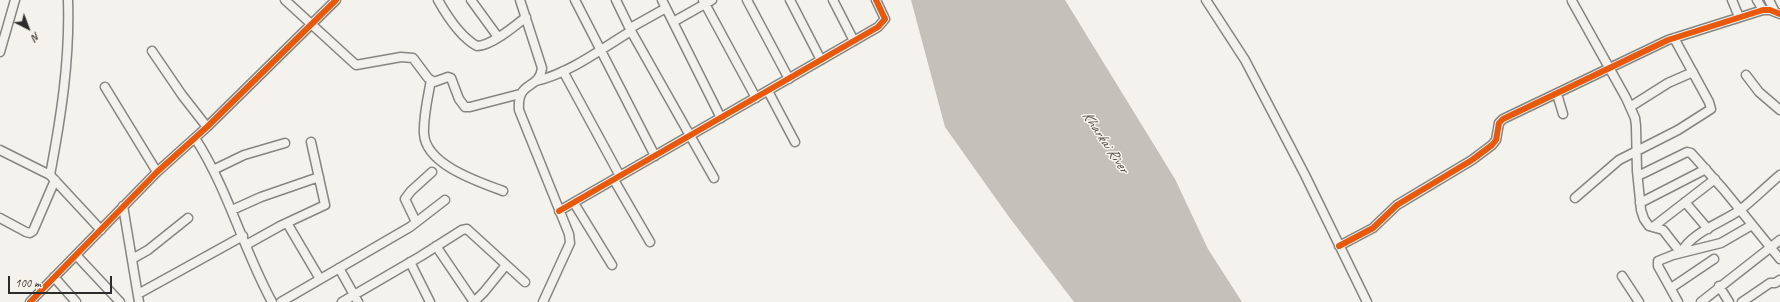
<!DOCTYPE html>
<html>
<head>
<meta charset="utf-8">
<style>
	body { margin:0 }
	#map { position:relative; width:1780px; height:302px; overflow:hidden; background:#f4f2ec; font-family:Caveat,sans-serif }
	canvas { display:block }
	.north { position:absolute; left:8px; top:8px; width:40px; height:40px; -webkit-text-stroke:3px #f7f3e8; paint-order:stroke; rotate:138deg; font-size:11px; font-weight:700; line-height:16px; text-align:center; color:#2b2b2b }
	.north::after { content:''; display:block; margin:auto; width:14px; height:18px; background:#2b2b2b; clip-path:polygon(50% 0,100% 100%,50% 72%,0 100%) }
	.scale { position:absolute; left:8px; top:276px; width:104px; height:18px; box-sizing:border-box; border:2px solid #2b2b2b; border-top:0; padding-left:5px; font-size:12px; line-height:14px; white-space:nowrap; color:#2b2b2b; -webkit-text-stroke:3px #f7f3e8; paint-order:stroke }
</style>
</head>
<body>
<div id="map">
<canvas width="1780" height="302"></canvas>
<div class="north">N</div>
<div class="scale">100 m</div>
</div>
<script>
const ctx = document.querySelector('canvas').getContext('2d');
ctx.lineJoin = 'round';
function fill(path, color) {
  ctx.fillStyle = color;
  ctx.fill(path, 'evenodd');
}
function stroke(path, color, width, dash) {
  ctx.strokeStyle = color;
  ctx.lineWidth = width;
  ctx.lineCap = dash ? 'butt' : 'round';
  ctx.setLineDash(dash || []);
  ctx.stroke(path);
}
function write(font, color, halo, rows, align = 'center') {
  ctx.font = font + ' Caveat,sans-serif';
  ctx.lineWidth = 3;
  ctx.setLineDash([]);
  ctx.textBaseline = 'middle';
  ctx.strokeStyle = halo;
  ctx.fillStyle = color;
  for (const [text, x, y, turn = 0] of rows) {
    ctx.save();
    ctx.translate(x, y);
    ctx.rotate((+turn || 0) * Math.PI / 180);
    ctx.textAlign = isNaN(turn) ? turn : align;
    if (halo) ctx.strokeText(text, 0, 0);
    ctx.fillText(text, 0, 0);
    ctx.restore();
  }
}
fill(new Path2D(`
	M 911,0 L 1065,0 L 1175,179 L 1208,249 L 1242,302 L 1074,302 L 1009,217 L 945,127 Z`), '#c4c1ba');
const minor = new Path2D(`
	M 285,0 L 356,65 L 401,57 L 413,58 L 428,78 L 434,82 L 448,77 L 451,78 L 459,99 L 465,107 L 470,107 L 520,94
	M 438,0 C 447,16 460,37 477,46 C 491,46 515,26 526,17
	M 471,0 L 498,37
	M 520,0 L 542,68 C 539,91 517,79 519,110 L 569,234 L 570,243 L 543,302
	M 575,0 L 655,156
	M 616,0 L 631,31 L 714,178
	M 662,0 L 721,118
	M 703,0 L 756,98
	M 747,0 L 789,79
	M 790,0 L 821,60
	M 833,0 L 854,41
	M 1206,0 L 1245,60 L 1305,175 L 1367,302
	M 1732,0 L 1739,17
	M 1757,0 L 1763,10
	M 1769,0 L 1775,12
	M 1572,1 L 1626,98 L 1635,118 L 1636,126 L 1637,171 L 1639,174 L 1642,174 L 1687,152 L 1691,153 L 1724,190 L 1780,259
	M 673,22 L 712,0
	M 152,51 L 182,95 L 207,127
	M 0,52 L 15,0
	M 563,71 L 620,176
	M 1746,75 L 1759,92 L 1780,110
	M 431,80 C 428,97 423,117 424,134 C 426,165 479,182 503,191
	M 536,81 C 570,73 601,49 631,31 L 632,27 L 666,8
	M 105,87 L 157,172
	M 768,91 L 795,142
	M 1557,94 L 1563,114
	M 1630,107 L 1668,83 L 1693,72
	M 195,138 C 228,189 243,249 272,302
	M 0,150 L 50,175 L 101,230
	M 213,170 L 244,155 L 285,143
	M 1637,171 L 1641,210 L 1644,219 L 1649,226 L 1663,230 L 1681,253 C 1690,233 1723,222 1740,210 C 1754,199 1767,186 1780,175
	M 50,175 C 61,117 70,59 68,0
	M 614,180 L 650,242
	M 1575,198 L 1619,160 L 1678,130 L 1711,109 L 1709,102 L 1674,38
	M 1685,202 L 1708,229
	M 574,203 L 612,265
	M 1640,203 L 1706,169
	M 123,206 L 139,302
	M 232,210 L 261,197 L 319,177
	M 559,211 L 878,27 L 885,19 L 876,0
	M 0,218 L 26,232 L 30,233 L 33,231 L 55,180
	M 416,222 L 405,199 L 411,191 L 432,172
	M 287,223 L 320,279
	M 1653,227 L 1715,179
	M 246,245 L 280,226 L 325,205 L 311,142
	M 436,246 L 474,302
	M 1339,246 L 1373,228 L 1397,205 L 1472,160 L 1492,145 L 1496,140 L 1499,123 L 1503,119 L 1668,40 L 1763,10 L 1770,10 L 1780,14
	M 76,255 L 120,302
	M 132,259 L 148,250 L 188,218
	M 410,262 L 430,302
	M 339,268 L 358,302
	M 1622,276 L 1639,302
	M 54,277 L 76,302
	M 1719,286 L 1729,302
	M 1671,288 L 1714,259
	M 138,294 L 243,236
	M 30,302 L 157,172 L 207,127 L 336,0
	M 281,302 L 410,227 L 445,200
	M 342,302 L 421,256 L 462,230 L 467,229 L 525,282
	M 474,302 L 484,292 L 506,265
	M 1678,302 L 1658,266 L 1658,261 L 1673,255 L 1721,243 L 1752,225
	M 1701,302 L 1780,240
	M 1742,302 L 1770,283 L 1775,283 L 1780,280`);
stroke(minor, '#858582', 11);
stroke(minor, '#f2f1ed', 8);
stroke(new Path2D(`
	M 559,211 L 878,27 L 885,19 L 876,0
	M 1339,246 L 1373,228 L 1397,205 L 1472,160 L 1492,145 L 1496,140 L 1499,123 L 1503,119 L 1668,40 L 1763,10 L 1770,10 L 1780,14
	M 30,302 L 157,172 L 207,127 L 336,0`), '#e8590c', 6);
write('italic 15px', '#53524f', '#f7f3e8', [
	["Kharkai River",1105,142,56]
]);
</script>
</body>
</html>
